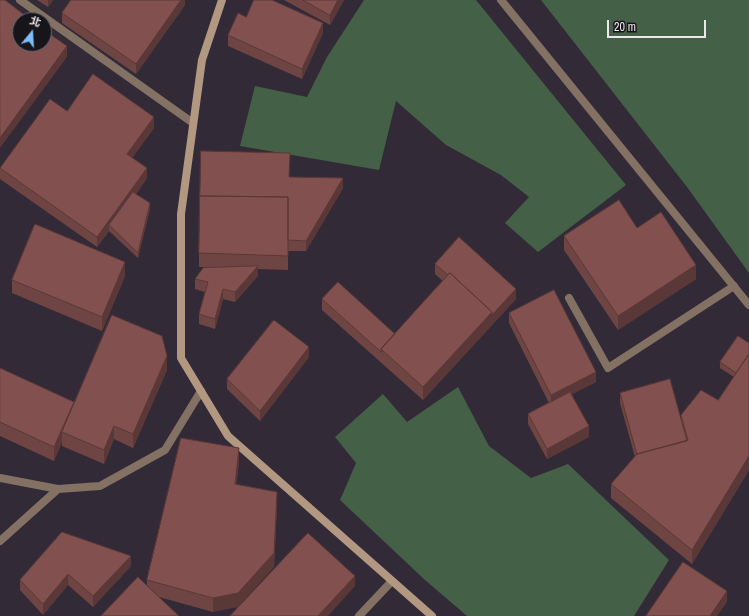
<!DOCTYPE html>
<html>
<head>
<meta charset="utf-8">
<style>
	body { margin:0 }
	#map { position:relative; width:749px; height:616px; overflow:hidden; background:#332a37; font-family:"Archivo Narrow","Noto Sans TC",sans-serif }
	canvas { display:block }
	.north { position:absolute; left:12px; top:12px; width:40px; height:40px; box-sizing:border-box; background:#18151a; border:1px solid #6d696f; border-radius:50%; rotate:18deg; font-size:11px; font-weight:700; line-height:16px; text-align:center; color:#ece6ef }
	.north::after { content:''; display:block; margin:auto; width:14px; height:18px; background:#7ebdf9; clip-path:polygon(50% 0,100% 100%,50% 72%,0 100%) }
	.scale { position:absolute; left:607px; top:20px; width:99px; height:18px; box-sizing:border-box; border:2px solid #ece6ef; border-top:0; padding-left:5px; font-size:12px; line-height:14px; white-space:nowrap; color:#ece6ef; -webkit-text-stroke:3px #18151a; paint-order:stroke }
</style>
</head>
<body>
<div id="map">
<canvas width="749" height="616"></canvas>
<div class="north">北</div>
<div class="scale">20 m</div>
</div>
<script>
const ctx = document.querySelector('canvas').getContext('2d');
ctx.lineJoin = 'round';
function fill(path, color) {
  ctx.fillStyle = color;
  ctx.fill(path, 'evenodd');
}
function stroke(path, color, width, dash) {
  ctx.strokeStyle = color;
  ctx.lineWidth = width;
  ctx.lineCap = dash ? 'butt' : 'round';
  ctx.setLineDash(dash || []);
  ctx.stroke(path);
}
fill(new Path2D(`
	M 364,0 L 476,0 L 626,185 L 538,252 L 505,223 L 529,197 L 501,175 L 446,145 L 396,101 L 379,170 L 240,146 L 255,86 L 307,97 L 327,57 Z
	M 541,0 L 749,0 L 749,273 L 687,187 Z
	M 458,387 L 489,446 L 531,478 L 568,464 L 669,560 L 634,616 L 467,616 L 425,580 L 340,500 L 356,463 L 335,437 L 383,394 L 407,422 Z`), '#446047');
stroke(new Path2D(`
	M 569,298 L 608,368 L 734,286
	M 0,478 L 58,489`), '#837164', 8);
stroke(new Path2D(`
	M 20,0 L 193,123
	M 501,0 L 749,305
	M 0,541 L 58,489 L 100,486 L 165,450 L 201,391
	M 359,616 L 392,581`), '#837164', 8);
stroke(new Path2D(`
	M 222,0 L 202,60 L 181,214 L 181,358 L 228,436 L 432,616`), '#b29781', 8);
fill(new Path2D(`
	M 37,0 L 53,0 L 48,7 Z
	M 185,0 L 185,5 L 136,74 L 62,23 L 62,13 Z
	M 284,0 L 344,0 L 330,25 Z
	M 246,17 L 323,33 L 302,79 L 228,46 L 228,35 Z
	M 67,111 L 154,128 L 132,158 L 147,178 L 136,194 L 150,209 L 138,258 L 109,231 L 97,247 L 0,179 L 0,168 Z
	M 289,177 L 343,188 L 306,251 L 288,251 L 288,270 L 258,269 L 258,276 L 235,302 L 223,299 L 215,329 L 199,324 L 199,314 L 205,292 L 195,289 L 195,279 L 205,267 L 199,267 L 199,253 Z
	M 637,228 L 696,279 L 618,330 L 564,250 L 564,236 Z
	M 435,264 L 516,299 L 423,400 L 322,310 L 322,299 L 395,334 L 443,281 L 435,274 Z
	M 125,276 L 102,331 L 12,293 L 12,280 Z
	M 509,313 L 596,382 L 572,394 L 589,437 L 547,459 L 528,424 L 528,414 L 549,403 L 509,323 Z
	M 749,343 L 749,470 L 692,564 L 611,498 L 611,484 L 635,457 L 620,403 L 620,393 L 681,420 L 681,415 L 718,400 L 734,377 L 720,368 L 720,362 Z
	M 309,357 L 260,421 L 227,389 L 227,379 Z
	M 0,368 L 74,404 L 167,370 L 133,448 L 114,439 L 104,464 L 62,446 L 62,442 L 54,461 L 0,436 Z
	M 239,462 L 236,484 L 277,506 L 274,567 L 213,612 L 159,597 L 147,586 L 147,580 Z
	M 131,566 L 93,607 L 68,585 L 43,615 L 20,590 L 20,580 Z`), '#6f4544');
fill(new Path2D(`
	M 48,0 L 53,0 L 48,7 Z
	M 181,0 L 185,0 L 185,5 L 136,74 L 136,64 Z
	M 338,0 L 344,0 L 330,25 L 330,15 Z
	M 323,23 L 323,33 L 302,79 L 302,69 Z
	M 67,46 L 67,57 L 0,148 L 0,138 Z
	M 154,117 L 154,128 L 127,165 L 127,154 Z
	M 147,168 L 147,178 L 112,228 L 109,225 L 109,231 L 97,247 L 97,237 Z
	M 343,178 L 343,188 L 306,251 L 306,241 Z
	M 150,203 L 150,209 L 138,258 L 138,253 Z
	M 125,262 L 125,276 L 102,331 L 102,317 Z
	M 696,265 L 696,279 L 618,330 L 618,316 Z
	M 258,266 L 258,276 L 235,302 L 235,292 Z
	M 223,289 L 223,299 L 215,329 L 215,319 Z
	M 516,289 L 516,299 L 423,400 L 423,387 L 492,312 Z
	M 309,347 L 309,357 L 260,421 L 260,411 Z
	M 167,356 L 167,370 L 133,448 L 133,434 Z
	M 596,372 L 596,382 L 551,405 L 551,395 Z
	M 74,402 L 74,416 L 62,432 L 62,442 L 54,461 L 54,447 Z
	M 114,426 L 114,439 L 104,464 L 104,450 Z
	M 589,426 L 589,437 L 547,459 L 547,449 Z
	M 239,448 L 239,462 L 235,498 L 235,484 Z
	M 749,456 L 749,470 L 692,564 L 692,550 Z
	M 277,492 L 277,506 L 274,567 L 238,607 L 213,612 L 213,598 Z
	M 131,556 L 131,566 L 93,607 L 93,596 Z
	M 68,574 L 68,585 L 43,615 L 43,604 Z
	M 355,576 L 355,586 L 328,616 L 318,616 Z
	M 727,591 L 727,602 L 717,616 L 710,616 Z`), '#5a3837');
const building = new Path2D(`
	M 0,0 L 5,0 L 31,20 L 20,20 L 20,44 L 44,44 L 44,30 L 67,46 L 0,138 Z
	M 71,0 L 181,0 L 136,64 L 62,13 Z
	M 254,0 L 272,0 L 323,23 L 302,69 L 228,35 L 238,13 L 246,17 Z
	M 303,0 L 338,0 L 330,15 Z
	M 93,74 L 154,117 L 127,154 L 147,168 L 97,237 L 0,168 L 50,99 L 67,111 Z
	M 201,151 L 290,153 L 289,177 L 343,178 L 306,241 L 288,240 L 288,197 L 200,196 Z
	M 133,192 L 150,203 L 138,253 L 109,225 Z
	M 200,196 L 288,197 L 288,256 L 199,253 Z
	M 619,200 L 637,228 L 661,212 L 696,265 L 618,316 L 564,236 Z
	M 35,224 L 125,262 L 102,317 L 12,280 Z
	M 459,237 L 516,289 L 492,315 L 492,312 L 450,273 L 448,275 L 435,264 Z
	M 258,266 L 235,292 L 223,289 L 215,319 L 199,314 L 208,282 L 195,279 L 203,268 Z
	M 450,273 L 492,312 L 423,387 L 381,349 Z
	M 338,282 L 395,334 L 381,349 L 381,352 L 322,299 Z
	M 554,290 L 596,372 L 551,395 L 509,313 Z
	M 112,315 L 162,336 L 167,356 L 133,434 L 114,426 L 104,450 L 62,432 Z
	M 274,320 L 309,347 L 260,411 L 227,379 Z
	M 738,336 L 749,343 L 749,354 L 736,373 L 720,362 Z
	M 749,354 L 749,456 L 692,550 L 611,484 L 637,454 L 688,440 L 681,415 L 701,390 L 718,400 Z
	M 0,368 L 74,402 L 54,447 L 0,422 Z
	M 670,379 L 687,441 L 637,454 L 637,455 L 620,393 Z
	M 570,392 L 589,426 L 547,449 L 528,414 Z
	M 181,438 L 239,448 L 235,484 L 277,492 L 274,553 L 238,593 L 213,598 L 147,580 Z
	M 62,532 L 131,556 L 93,596 L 68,574 L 43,604 L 20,580 Z
	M 308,533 L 355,576 L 318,616 L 230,616 Z
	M 683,562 L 727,591 L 710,616 L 646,616 Z
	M 138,577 L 179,616 L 101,616 Z`);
fill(building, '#81504f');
stroke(building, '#5a3837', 1);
</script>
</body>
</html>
